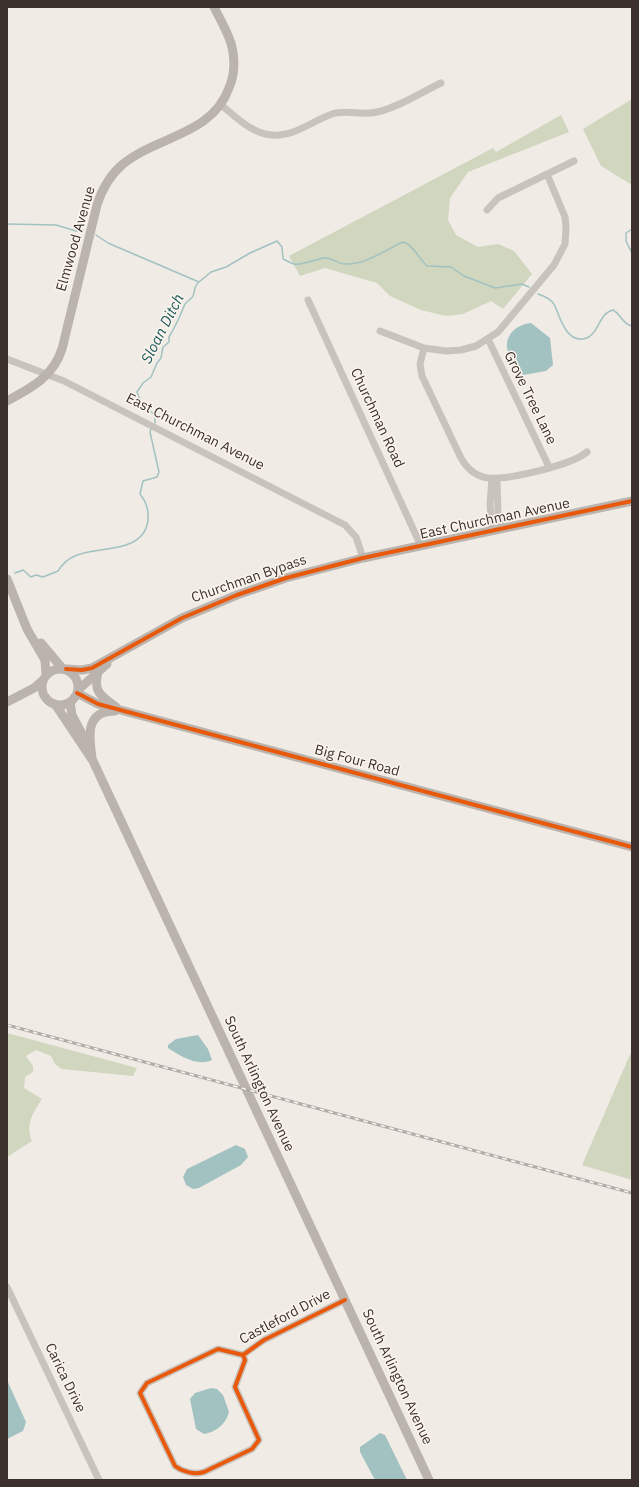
<!DOCTYPE html>
<html>
<head>
<meta charset="utf-8">
<style>
	body { margin:0 }
	#map { position:relative; width:639px; height:1487px; overflow:hidden; background:#f0ebe5; font-family:"IBM Plex Sans",sans-serif }
	canvas { display:block }
	.frame { position:absolute; inset:0; border:8px solid #3b302b; pointer-events:none }
</style>
</head>
<body>
<div id="map">
<canvas width="639" height="1487"></canvas>
<div class="frame"></div>
</div>
<script>
const ctx = document.querySelector('canvas').getContext('2d');
ctx.lineJoin = 'round';
function fill(path, color) {
  ctx.fillStyle = color;
  ctx.fill(path, 'evenodd');
}
function stroke(path, color, width, dash) {
  ctx.strokeStyle = color;
  ctx.lineWidth = width;
  ctx.lineCap = dash ? 'butt' : 'round';
  ctx.setLineDash(dash || []);
  ctx.stroke(path);
}
function write(font, color, halo, rows, align = 'center') {
  ctx.font = font + ' "IBM Plex Sans",sans-serif';
  ctx.lineWidth = 3;
  ctx.setLineDash([]);
  ctx.textBaseline = 'middle';
  ctx.strokeStyle = halo;
  ctx.fillStyle = color;
  for (const [text, x, y, turn = 0] of rows) {
    ctx.save();
    ctx.translate(x, y);
    ctx.rotate((+turn || 0) * Math.PI / 180);
    ctx.textAlign = isNaN(turn) ? turn : align;
    if (halo) ctx.strokeText(text, 0, 0);
    ctx.fillText(text, 0, 0);
    ctx.restore();
  }
}
fill(new Path2D(`
	M 632,99 L 632,185 L 601,166 L 583,129 Z
	M 561,115 L 569,132 L 468,172 L 450,198 L 448,220 L 456,235 L 478,247 L 498,244 L 514,251 L 532,274 L 503,309 L 491,301 L 463,314 L 446,316 L 421,310 L 390,296 L 377,283 L 325,268 L 300,276 L 289,256 L 493,148 L 496,152 Z
	M 7,1033 L 137,1068 L 133,1076 L 62,1069 L 55,1064 L 51,1056 L 36,1050 L 26,1056 L 33,1066 L 33,1072 L 25,1077 L 24,1088 L 42,1099 C 33,1113 25,1124 32,1141 L 7,1157 Z
	M 632,1050 L 632,1180 L 582,1165 Z`), '#d1d6bf');
fill(new Path2D(`
	M 531,323 L 550,338 L 553,365 L 546,371 L 523,375 C 517,371 515,365 512,359 C 510,355 506,349 507,344 C 508,331 520,324 531,323 Z
	M 198,1035 L 208,1049 L 212,1060 C 198,1067 180,1056 168,1048 L 168,1045 L 176,1039 Z
	M 236,1145 L 245,1149 L 248,1157 L 241,1165 L 199,1188 L 193,1189 L 186,1185 L 183,1177 L 187,1169 Z
	M 7,1380 L 26,1422 L 23,1431 L 7,1439 Z
	M 211,1388 L 217,1389 L 223,1395 L 229,1412 C 226,1424 216,1432 204,1434 L 196,1429 L 190,1399 L 195,1393 Z
	M 380,1433 L 385,1435 L 407,1480 L 375,1480 L 360,1452 L 360,1447 Z`), '#a1c2c1');
stroke(new Path2D(`
	M 7,224 L 56,225 L 76,231 L 83,230
	M 632,229 L 626,233 L 626,241 L 632,253
	M 96,235 L 108,243 L 199,282 L 211,272 L 226,267 L 250,253 L 277,241 L 282,247 L 283,259 C 286,260 290,263 294,264 C 301,266 316,259 324,258 C 332,257 338,264 345,264 C 366,265 385,250 403,242 C 411,243 420,259 427,266 L 451,267 L 464,276 L 495,288 L 522,284 L 529,287
	M 538,294 C 544,296 552,299 555,306 C 560,318 566,341 583,339 C 599,337 598,313 613,310 C 621,314 622,324 632,326
	M 155,423 L 155,415 L 142,405 L 137,392 L 143,383 L 151,377 L 157,363 L 161,358 L 163,347 L 169,342 L 169,337 C 175,327 180,317 184,306 C 186,301 191,300 193,296 C 195,290 194,286 199,282
	M 15,573 L 23,570 L 31,577 L 36,575 L 43,577 L 58,571 C 73,545 107,554 131,543 C 151,534 153,510 140,494 L 143,481 L 157,477 L 159,472 L 150,432 L 151,429`), '#a1c2c1', 1.5);
stroke(new Path2D(`
	M 221,105 C 236,117 252,134 272,135 C 294,137 312,121 332,114 C 347,109 362,116 377,112 C 397,108 422,92 441,83
	M 487,210 L 498,198 L 574,161
	M 308,300 L 421,546
	M 380,331 L 424,348 L 446,351 L 461,350 L 476,346 L 498,332 L 554,265 L 565,244 L 566,227 L 565,217 L 547,174
	M 488,339 L 549,467
	M 424,348 L 420,364 L 422,376 L 460,456 C 466,468 475,476 488,478 C 508,480 572,465 587,452
	M 7,359 L 64,381 L 345,525 L 356,537 L 363,558
	M 492,478 L 490,504 L 492,531
	M 497,478 L 498,515 L 502,529
	M 7,1287 L 99,1480
	M 243,1355 L 245,1360 L 235,1387 L 259,1440 L 252,1449 L 204,1472 C 195,1475 183,1472 175,1466 L 140,1393 L 147,1383 L 218,1349 L 243,1355 L 264,1340 L 345,1300`), '#c9c3be', 7);
stroke(new Path2D(`
	M 7,401 C 31,388 53,377 62,349 L 97,205 C 102,189 110,175 123,164 C 157,136 212,135 229,88 C 235,74 235,58 231,43 C 227,31 220,19 214,7
	M 7,579 L 27,629 L 45,660 L 46,675
	M 41,643 L 62,668
	M42 687a18 18 0 1 1 36 0a18 18 0 1 1-36 0Z
	M 66,669 L 82,670 L 92,668 L 182,618 L 237,595 L 286,578 L 363,558 L 632,501
	M 98,672 C 93,691 100,696 116,707
	M 78,690 L 107,664
	M 77,693 L 98,704 L 632,847
	M 7,702 L 34,688 L 43,680
	M 70,702 L 72,715 L 88,745
	M 55,704 L 93,761 L 429,1480
	M 92,758 C 89,736 85,711 115,711`), '#bab3ae', 9);
const rail = new Path2D(`
	M 7,1025 L 632,1193`);
stroke(rail, '#b1aca8', 3);
stroke(rail, '#fbf5ee', 1.5, [4.5]);
stroke(new Path2D(`
	M 66,669 L 82,670 L 92,668 L 182,618 L 237,595 L 286,578 L 363,558 L 632,501
	M 77,693 L 98,704 L 632,847
	M 243,1355 L 245,1360 L 235,1387 L 259,1440 L 252,1449 L 204,1472 C 195,1475 183,1472 175,1466 L 140,1393 L 147,1383 L 218,1349 L 243,1355 L 264,1340 L 345,1300`), '#e8590c', 4);
write('14px', '#3b302b', '#fbf5ee', [
	["Elmwood Avenue",76,239,-74],
	["Grove Tree Lane",530,398,64],
	["Churchman Road",377,418,65],
	["East Churchman Avenue",195,432,27],
	["East Churchman Avenue",495,519,-12],
	["Churchman Bypass",249,579,-19],
	["Big Four Road",357,761,15],
	["South Arlington Avenue",259,1084,65],
	["Castleford Drive",285,1317,-28],
	["South Arlington Avenue",397,1377,65],
	["Carica Drive",65,1378,64]
]);
write('italic 15px', '#1f5a5e', '#fbf5ee', [
	["Sloan Ditch",163,329,-63]
]);
</script>
</body>
</html>
